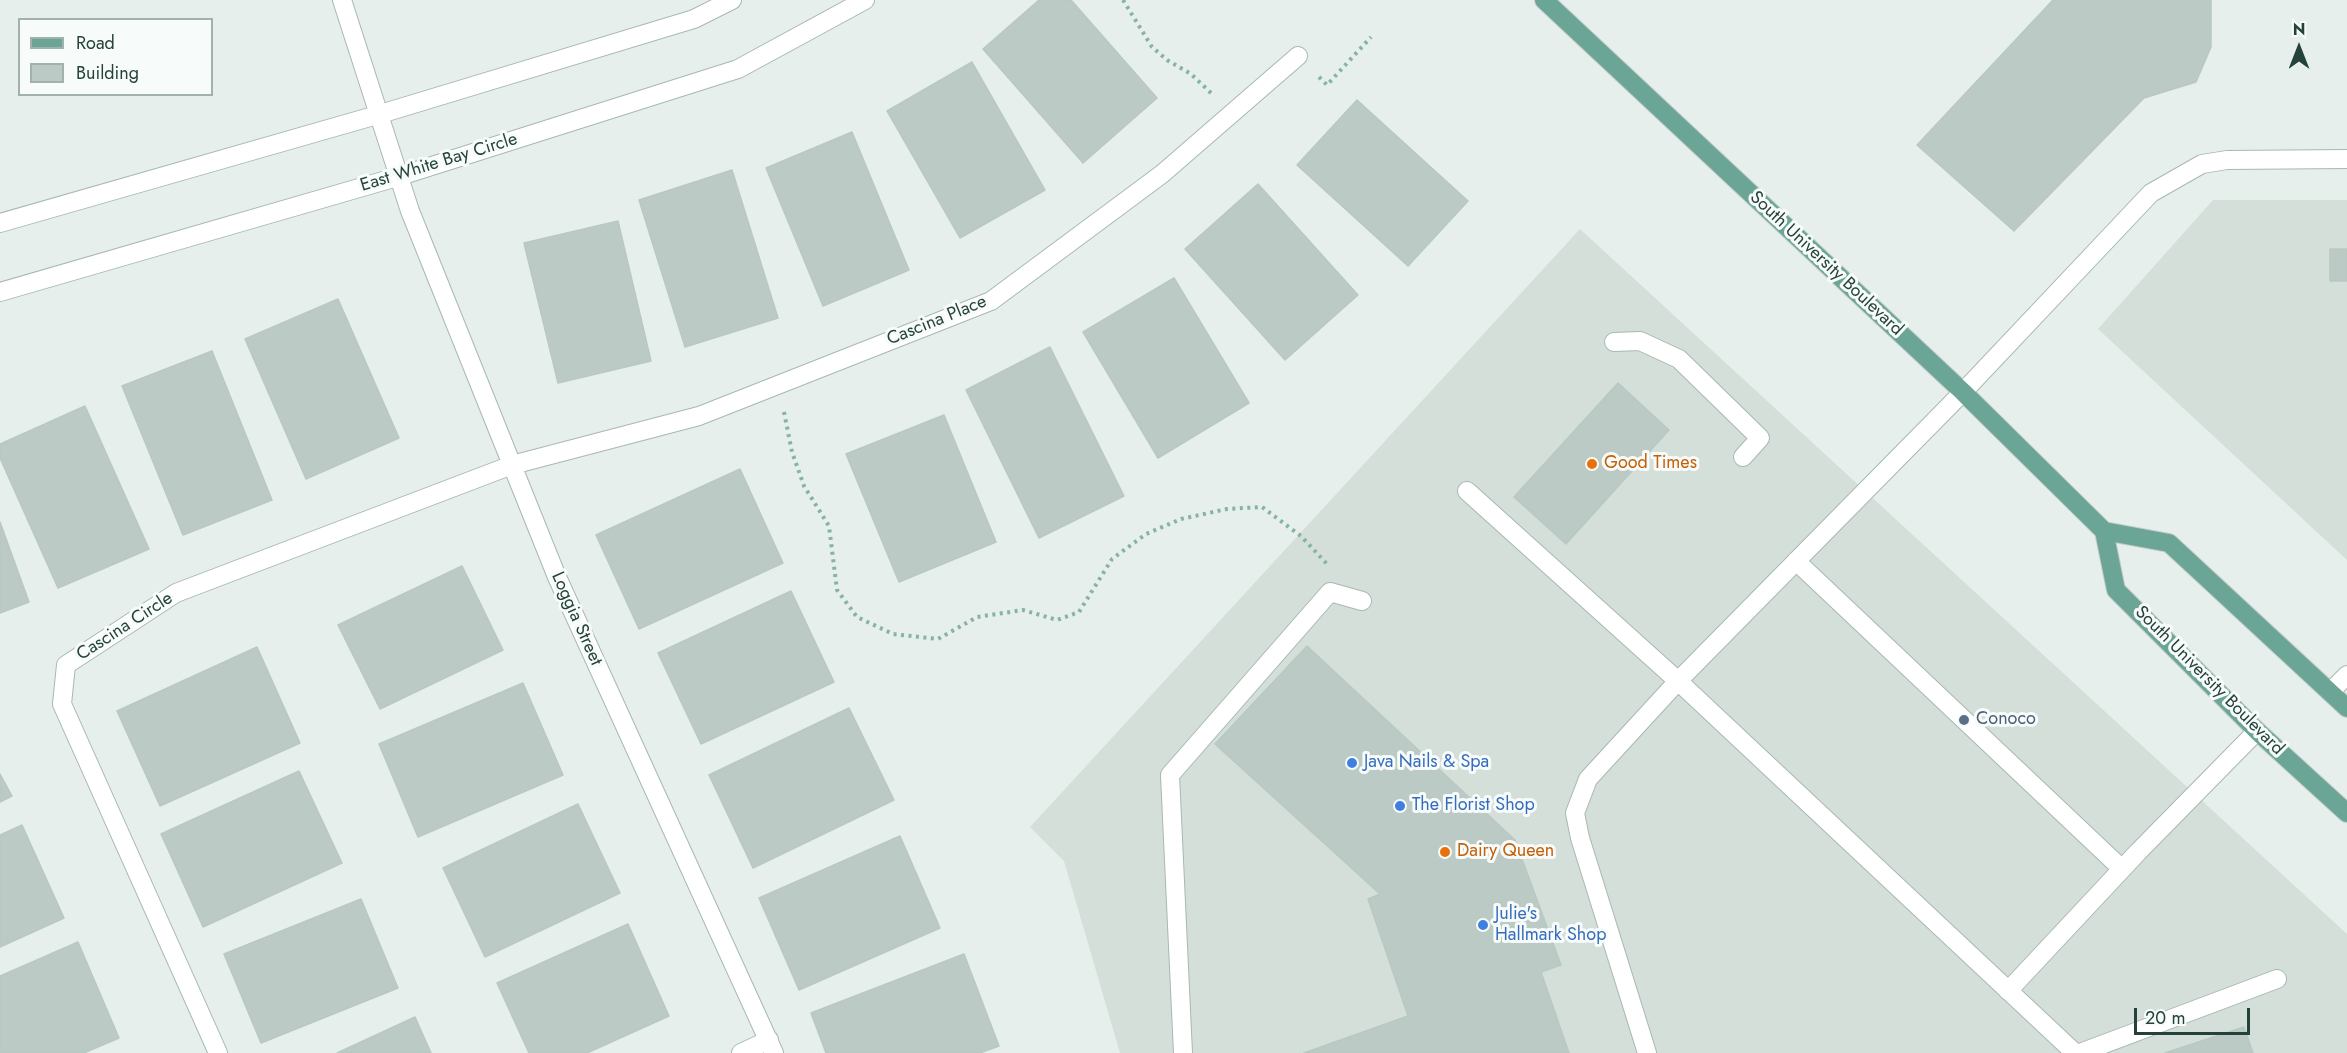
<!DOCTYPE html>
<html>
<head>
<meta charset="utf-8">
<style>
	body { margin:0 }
	#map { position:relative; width:2347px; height:1053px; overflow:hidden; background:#e6efeb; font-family:Jost,sans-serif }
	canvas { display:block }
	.legend { position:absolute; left:18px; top:18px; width:195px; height:78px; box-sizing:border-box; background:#f7fbf9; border:2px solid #a3b1ad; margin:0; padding:8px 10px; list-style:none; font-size:18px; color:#24423a }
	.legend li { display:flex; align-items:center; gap:12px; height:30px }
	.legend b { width:30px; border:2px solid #a3b1ad }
	.north { position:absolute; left:2269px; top:18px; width:60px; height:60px; -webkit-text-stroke:4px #f7fbf9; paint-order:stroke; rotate:0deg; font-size:16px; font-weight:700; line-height:24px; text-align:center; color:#24423a }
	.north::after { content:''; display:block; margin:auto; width:21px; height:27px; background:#24423a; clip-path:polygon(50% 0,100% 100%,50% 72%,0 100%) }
	.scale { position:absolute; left:2134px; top:1008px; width:116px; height:27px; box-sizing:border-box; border:3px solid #24423a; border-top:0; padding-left:8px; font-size:18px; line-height:21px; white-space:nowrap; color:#24423a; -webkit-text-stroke:4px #f7fbf9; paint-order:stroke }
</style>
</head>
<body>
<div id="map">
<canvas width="2347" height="1053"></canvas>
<ul class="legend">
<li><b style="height:8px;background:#6aa596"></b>Road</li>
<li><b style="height:16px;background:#bbcac4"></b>Building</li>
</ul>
<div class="north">N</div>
<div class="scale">20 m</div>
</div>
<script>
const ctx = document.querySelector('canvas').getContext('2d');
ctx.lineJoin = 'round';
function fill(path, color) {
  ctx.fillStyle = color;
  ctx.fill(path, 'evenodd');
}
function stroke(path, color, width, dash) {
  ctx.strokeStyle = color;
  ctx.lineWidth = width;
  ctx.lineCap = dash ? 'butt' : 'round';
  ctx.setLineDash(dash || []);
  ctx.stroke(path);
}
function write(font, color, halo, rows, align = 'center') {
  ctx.font = font + ' Jost,sans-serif';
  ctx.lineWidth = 6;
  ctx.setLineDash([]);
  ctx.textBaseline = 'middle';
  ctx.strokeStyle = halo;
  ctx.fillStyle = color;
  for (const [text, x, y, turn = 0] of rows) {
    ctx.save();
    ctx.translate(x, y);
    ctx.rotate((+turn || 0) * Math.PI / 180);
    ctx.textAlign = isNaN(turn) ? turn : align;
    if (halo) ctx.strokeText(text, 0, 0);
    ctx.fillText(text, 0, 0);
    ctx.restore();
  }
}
fill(new Path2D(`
	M 2213,200 L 2347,200 L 2347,560 L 2098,329 Z
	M 1580,229 L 2347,934 L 2347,1053 L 1120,1053 L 1064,861 L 1030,827 Z`), '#d4dfda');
const building = new Path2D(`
	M 1039,0 L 1071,0 L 1157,98 L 1083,163 L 983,49 Z
	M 2053,0 L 2211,0 L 2211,47 L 2196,82 L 2144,98 L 2014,231 L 1917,145 Z
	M 972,62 L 1045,190 L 960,238 L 887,111 Z
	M 1357,100 L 1468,201 L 1408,266 L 1297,165 Z
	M 852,132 L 909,270 L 823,306 L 766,168 Z
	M 732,170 L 778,318 L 685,347 L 639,200 Z
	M 1258,184 L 1358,295 L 1285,360 L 1185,249 Z
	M 618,221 L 651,361 L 558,383 L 524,243 Z
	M 2330,249 L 2347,249 L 2347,281 L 2330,281 Z
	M 1174,278 L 1249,403 L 1158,458 L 1083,332 Z
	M 338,299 L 399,438 L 306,479 L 245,339 Z
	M 1050,347 L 1124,496 L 1039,538 L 966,390 Z
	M 212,351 L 272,500 L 183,535 L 122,386 Z
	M 1618,383 L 1669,430 L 1566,544 L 1514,497 Z
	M 85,406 L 149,549 L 58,588 L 0,458 L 0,444 Z
	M 944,415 L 996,542 L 899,582 L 846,454 Z
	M 740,469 L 783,563 L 639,629 L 596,535 Z
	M 0,522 L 29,602 L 0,613 Z
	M 462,566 L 503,650 L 380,709 L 338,625 Z
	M 791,591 L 834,682 L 701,744 L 658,653 Z
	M 1307,646 L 1515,840 L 1561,965 L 1541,972 L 1569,1053 L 1304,1053 L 1408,1016 L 1368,899 L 1380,894 L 1215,744 Z
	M 257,647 L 300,743 L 160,806 L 117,711 Z
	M 523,683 L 563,775 L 418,837 L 379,744 Z
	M 849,708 L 894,800 L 753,868 L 709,775 Z
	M 299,771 L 342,863 L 203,927 L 161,834 Z
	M 0,774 L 12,796 L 0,802 Z
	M 578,804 L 620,893 L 485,957 L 443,868 Z
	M 22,825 L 64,918 L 0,947 L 0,835 Z
	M 900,836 L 940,928 L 799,990 L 759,898 Z
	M 361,899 L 398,988 L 261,1043 L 224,954 Z
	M 628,924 L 669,1016 L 587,1053 L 529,1053 L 497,983 Z
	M 78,942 L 119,1038 L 84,1053 L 0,1053 L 0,976 Z
	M 964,954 L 999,1046 L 980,1053 L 826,1053 L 811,1013 Z
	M 415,1017 L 431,1053 L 337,1053 Z
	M 2244,1027 L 2253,1053 L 2165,1053 Z`);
fill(building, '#bbcac4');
stroke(building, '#b8c9c2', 1.5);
const minor = new Path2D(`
	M 342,0 L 410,211 L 557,577 L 774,1053
	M 0,223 L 377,115 L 694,19 L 732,0
	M 0,292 L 397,177 L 738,69 L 865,0
	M 1614,342 L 1640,341 L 1679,359 L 1760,438 L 1743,457
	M 1467,491 L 1678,681 L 2075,1053
	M 1796,561 L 2122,869
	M 2330,692 L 2347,675
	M 2008,991 L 2138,852 L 2257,731
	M 218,1053 L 62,704 L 66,665 L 176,593 L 512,465 L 699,416 L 991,301 L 1162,174 L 1298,56
	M 741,1053 L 769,1040
	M 1183,1053 L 1170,775 L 1330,592 L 1362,601
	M 1647,1053 L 1580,838 L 1575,813 L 1588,779 L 1678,681 L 1963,392 L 2151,193 L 2202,164 L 2227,160 L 2347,159
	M 2080,1053 L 2277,979`);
const major = new Path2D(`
	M 1544,0 L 1963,392 L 2104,531 L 2169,543 L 2347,708
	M 2104,531 L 2116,590 L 2257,731 L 2347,813`);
stroke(minor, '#a8b8b2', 20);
stroke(major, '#c2cac8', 20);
stroke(new Path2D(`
	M 1123,0 L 1152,47 L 1167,60 L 1191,74 L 1212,94
	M 1319,77 L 1327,85 L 1371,37
	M 784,412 L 792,452 L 804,486 L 829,526 L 837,590 L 857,617 L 893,634 L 938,639 L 977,617 L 1023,610 L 1057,620 L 1079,612 L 1112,559 L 1146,534 L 1181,519 L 1227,509 L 1262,507 L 1301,536 L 1327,564`), '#86b3a5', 4, [3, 4.5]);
stroke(minor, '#fff', 18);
stroke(major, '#6aa596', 18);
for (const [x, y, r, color] of [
	[1592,464,6,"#e8710a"],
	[1964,720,6,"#5c6f8a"],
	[1352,763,6,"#3f7fe0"],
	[1400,806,6,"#3f7fe0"],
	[1445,852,6,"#e8710a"],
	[1483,925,6,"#3f7fe0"]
]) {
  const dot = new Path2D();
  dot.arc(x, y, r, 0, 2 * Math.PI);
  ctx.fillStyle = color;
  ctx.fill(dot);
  stroke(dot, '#f7fbf9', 2);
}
write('18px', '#24423a', '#f7fbf9', [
	["East White Bay Circle",439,163,-17],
	["South University Boulevard",1826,264,43],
	["Cascina Place",937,321,-22],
	["Loggia Street",576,619,66],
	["Cascina Circle",125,627,-33],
	["South University Boulevard",2209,681,45]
]);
write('18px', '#c56008', '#f7fbf9', [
	["Good Times",1604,464],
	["Dairy Queen",1457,852]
], 'left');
write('18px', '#4e5e75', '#f7fbf9', [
	["Conoco",1976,720]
], 'left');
write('18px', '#366cbe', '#f7fbf9', [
	["Java Nails & Spa",1364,763],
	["The Florist Shop",1412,806],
	["Julie's",1495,915],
	["Hallmark Shop",1495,936]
], 'left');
</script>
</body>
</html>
